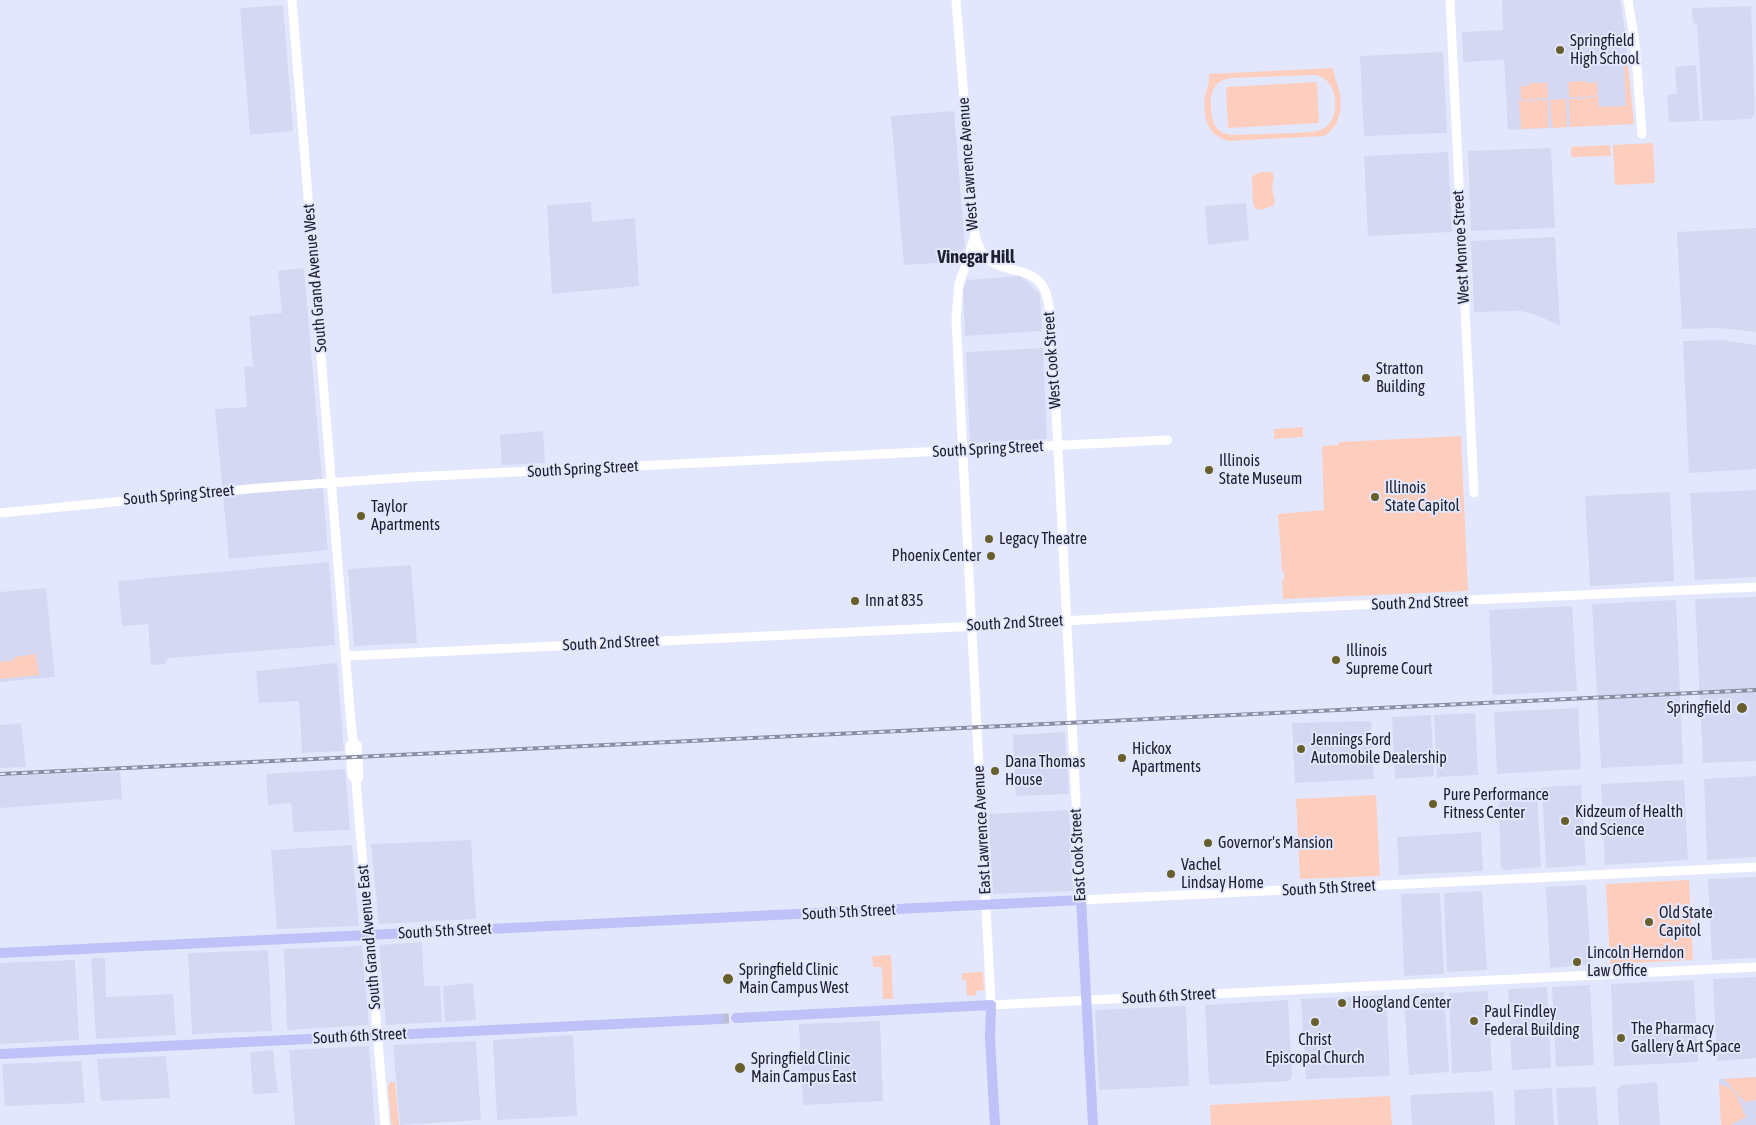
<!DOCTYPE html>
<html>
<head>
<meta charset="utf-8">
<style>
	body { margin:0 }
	canvas { display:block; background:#e3e7fe }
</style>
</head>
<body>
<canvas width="1756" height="1125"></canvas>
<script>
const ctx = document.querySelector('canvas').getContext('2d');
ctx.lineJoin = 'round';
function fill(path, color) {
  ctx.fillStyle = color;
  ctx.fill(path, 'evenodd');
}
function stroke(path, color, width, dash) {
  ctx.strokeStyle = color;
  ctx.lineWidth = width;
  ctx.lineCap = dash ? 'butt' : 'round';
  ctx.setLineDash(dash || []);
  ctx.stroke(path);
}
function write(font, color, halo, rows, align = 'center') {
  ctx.font = font + ' "Asap Condensed",sans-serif';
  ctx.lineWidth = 4;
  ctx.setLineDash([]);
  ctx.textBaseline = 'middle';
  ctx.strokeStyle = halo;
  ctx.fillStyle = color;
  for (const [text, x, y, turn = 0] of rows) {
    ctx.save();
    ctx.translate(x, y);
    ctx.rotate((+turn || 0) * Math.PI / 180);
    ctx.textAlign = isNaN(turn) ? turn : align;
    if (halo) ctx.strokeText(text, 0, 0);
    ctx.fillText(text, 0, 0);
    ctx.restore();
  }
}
fill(new Path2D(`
	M 1502,0 L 1620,0 L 1625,30 L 1632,124 L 1508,130 L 1504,60 L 1463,62 L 1462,32 L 1503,30 Z
	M 283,5 L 293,131 L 250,135 L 240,8 Z
	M 1751,6 L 1755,115 L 1751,119 L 1703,121 L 1697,24 L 1693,23 L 1692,8 Z
	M 1443,52 L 1447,133 L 1364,136 L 1360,56 Z
	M 1696,65 L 1700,121 L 1669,122 L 1667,95 L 1677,94 L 1675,67 Z
	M 954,111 L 965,247 L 955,262 L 904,265 L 891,116 Z
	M 1551,148 L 1555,228 L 1471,231 L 1468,151 Z
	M 1448,152 L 1452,232 L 1368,236 L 1364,156 Z
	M 591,202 L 592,222 L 635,218 L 639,286 L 552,294 L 547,205 Z
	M 1246,203 L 1249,240 L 1208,245 L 1205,206 Z
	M 1756,228 L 1756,332 L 1719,328 L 1682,329 L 1677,232 Z
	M 1555,237 L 1560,326 L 1539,316 L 1521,311 L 1474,312 L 1471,241 Z
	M 304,268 L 328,550 L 229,559 L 215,409 L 247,407 L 244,367 L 253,366 L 249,316 L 282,313 L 278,271 Z
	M 1021,276 L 1040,295 L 1042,331 L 965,336 L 963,290 L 967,280 Z
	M 1722,340 L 1756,345 L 1756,469 L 1689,473 L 1683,341 Z
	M 1043,348 L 1047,439 L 970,443 L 966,352 Z
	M 543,431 L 545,463 L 502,465 L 500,435 Z
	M 1756,490 L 1756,577 L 1695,580 L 1690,493 Z
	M 1670,492 L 1674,581 L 1591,586 L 1590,585 L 1585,496 Z
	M 329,562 L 335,645 L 168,658 L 165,664 L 151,665 L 148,624 L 122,626 L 118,581 Z
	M 411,565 L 417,643 L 354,646 L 348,569 Z
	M 46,588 L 55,677 L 0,682 L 0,592 Z
	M 1756,597 L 1756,761 L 1703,763 L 1695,599 Z
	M 1676,600 L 1683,764 L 1601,768 L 1592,604 Z
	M 1572,606 L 1577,691 L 1493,695 L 1489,610 Z
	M 337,663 L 344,751 L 302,753 L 299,701 L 259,703 L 256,671 Z
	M 1578,708 L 1581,769 L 1497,774 L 1494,712 Z
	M 1475,713 L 1478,775 L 1437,777 L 1434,715 Z
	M 1431,715 L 1434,776 L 1395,779 L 1392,717 Z
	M 1371,721 L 1374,779 L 1295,783 L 1292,723 Z
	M 21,723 L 26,767 L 0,768 L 0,725 Z
	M 1065,732 L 1069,794 L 1016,796 L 1013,735 Z
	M 345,769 L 350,830 L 294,832 L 291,803 L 268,805 L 266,774 Z
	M 120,772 L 122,799 L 0,808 L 0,776 Z
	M 1756,776 L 1756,857 L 1707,860 L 1704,779 Z
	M 1684,780 L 1688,860 L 1605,865 L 1601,784 Z
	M 1581,785 L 1586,865 L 1546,868 L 1542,787 Z
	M 1537,788 L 1541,867 L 1504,870 L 1501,867 L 1498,790 Z
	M 1069,810 L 1073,891 L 993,894 L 989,814 Z
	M 1481,832 L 1483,871 L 1399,875 L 1397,837 Z
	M 471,840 L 476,919 L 379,924 L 371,844 Z
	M 352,845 L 359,926 L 277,929 L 271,850 Z
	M 1756,877 L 1756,958 L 1712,960 L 1708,879 Z
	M 1586,885 L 1591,965 L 1550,968 L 1546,887 Z
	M 1482,891 L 1487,970 L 1447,972 L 1444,893 Z
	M 1440,893 L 1444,974 L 1404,976 L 1401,894 Z
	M 422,942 L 424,986 L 440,986 L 442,1022 L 386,1025 L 379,945 Z
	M 362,946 L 369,1025 L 287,1030 L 284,949 Z
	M 268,950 L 272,1031 L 192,1034 L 188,953 Z
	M 94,958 L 105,958 L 106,997 L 173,994 L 176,1035 L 96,1039 L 91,959 Z
	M 75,960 L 79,1040 L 0,1044 L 0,963 Z
	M 1756,977 L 1756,1058 L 1717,1061 L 1713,979 Z
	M 1694,980 L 1698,1062 L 1614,1066 L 1611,984 Z
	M 473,983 L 476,1020 L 445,1022 L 443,986 Z
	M 1590,985 L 1594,1065 L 1556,1067 L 1552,987 Z
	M 1547,987 L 1551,1068 L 1512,1070 L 1508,989 Z
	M 1488,991 L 1492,1071 L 1452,1073 L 1449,993 Z
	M 1444,992 L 1449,1072 L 1409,1075 L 1404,999 L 1409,994 Z
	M 1386,995 L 1390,1076 L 1306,1079 L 1301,999 Z
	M 1288,1000 L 1292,1077 L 1289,1081 L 1211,1085 L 1209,1083 L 1205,1005 Z
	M 1186,1006 L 1189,1086 L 1099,1090 L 1095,1010 Z
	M 880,1021 L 883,1101 L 803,1105 L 799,1024 Z
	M 573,1035 L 577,1116 L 497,1120 L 493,1040 Z
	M 476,1041 L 481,1120 L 400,1125 L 393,1045 Z
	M 369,1046 L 375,1125 L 295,1125 L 289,1050 Z
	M 273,1050 L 278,1093 L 253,1094 L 250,1052 Z
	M 166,1056 L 170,1098 L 101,1101 L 97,1059 Z
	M 81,1061 L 85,1103 L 5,1106 L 2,1064 Z
	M 1756,1077 L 1756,1125 L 1721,1125 L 1719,1079 Z
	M 1657,1082 L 1660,1125 L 1619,1125 L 1617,1089 L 1621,1085 Z
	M 1596,1087 L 1598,1125 L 1558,1125 L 1556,1088 Z
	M 1552,1088 L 1554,1125 L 1515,1125 L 1514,1090 Z
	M 1493,1091 L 1495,1125 L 1412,1125 L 1410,1095 Z`), '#d4d8f3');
fill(new Path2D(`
	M 1624,61 L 1628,64 L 1634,124 L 1570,127 L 1569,99 L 1593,98 L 1598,94 L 1599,107 L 1626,106 Z
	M 1333,68 C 1334,76 1336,80 1338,87 C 1344,104 1341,126 1324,136 L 1229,141 C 1207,137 1203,116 1205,97 C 1206,89 1210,83 1209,74 ZM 1314,75 C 1340,77 1343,123 1320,130 C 1312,133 1302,132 1294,133 C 1273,134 1252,134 1232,135 C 1215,133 1212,122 1211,107 C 1210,92 1215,80 1231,78 Z
	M 1586,81 L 1587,83 L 1597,82 L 1598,93 L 1592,97 L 1569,97 L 1568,82 Z
	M 1317,82 L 1319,123 L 1228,128 L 1226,87 Z
	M 1529,83 L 1547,83 L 1548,98 L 1521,100 L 1520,86 L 1529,86 Z
	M 1566,99 L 1567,127 L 1552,128 L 1550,100 Z
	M 1548,100 L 1548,128 L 1521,129 L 1519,101 Z
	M 1653,143 L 1655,183 L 1615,185 L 1613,145 Z
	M 1610,145 L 1611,156 L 1571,157 L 1571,147 Z
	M 1260,172 L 1271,172 L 1274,176 L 1272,187 L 1275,201 L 1273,206 L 1259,210 L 1256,209 L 1253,204 L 1252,179 L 1253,176 Z
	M 1303,427 L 1303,437 L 1274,439 L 1274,429 Z
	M 1461,436 L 1468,591 L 1283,599 L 1282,580 L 1284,580 L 1284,571 L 1282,571 L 1278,514 L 1324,510 L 1322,446 L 1339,445 L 1339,442 Z
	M 36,654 L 39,675 L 0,679 L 0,662 L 14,660 L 14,657 Z
	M 1376,795 L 1380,876 L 1300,879 L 1296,799 Z
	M 1689,880 L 1693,960 L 1610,964 L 1606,884 Z
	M 891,955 L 893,999 L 883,999 L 882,967 L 873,967 L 872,956 Z
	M 983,972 L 984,990 L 976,991 L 976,995 L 967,996 L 966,980 L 962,980 L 962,973 Z
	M 1756,1077 L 1756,1100 L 1745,1102 C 1742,1099 1726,1082 1725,1079 Z
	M 390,1082 L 395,1082 L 399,1125 L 393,1125 L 391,1123 L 388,1087 Z
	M 1719,1085 C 1738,1086 1740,1104 1746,1117 L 1731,1125 L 1721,1125 Z
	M 1390,1096 L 1392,1125 L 1211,1125 L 1210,1105 Z`), '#fdcebe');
stroke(new Path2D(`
	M 719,1019 L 736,1018`), '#bcbfd5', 10, [10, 5]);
stroke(new Path2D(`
	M 292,0 L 350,712 L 353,742 L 357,745 L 359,776 L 356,782 L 385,1125
	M 956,0 L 975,235 L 968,259 L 959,283 L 956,319 L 991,1005 L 1756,967
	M 1450,0 L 1474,493
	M 1628,0 L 1635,43 L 1642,134
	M 975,235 C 977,242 980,251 985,256 C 1003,276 1036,264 1046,293 C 1050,304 1050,319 1052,332 L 1081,900 L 1756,867
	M 0,513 L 259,488 L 411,477 L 1168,440
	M 346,656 L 978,626 L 1270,609 L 1756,587
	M 353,742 L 350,745 L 350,749 L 352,776 L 356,779`), '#fff', 9);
stroke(new Path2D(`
	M 0,953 L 1081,900 L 1093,1125
	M 736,1018 L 991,1005 L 990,1039 L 995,1125
	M 0,1054 L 719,1019`), '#bec2f9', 10);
const rail = new Path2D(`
	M 0,774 L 1756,690`);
stroke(rail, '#8b8ea1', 4);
stroke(rail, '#e3e7fe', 2, [5.5]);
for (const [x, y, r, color] of [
	[1560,50,5,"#685f2c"],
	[1366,378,5,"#685f2c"],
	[1209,470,5,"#685f2c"],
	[1375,497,5,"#685f2c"],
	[361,516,5,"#685f2c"],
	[989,539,5,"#685f2c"],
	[991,556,5,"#685f2c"],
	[855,601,5,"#685f2c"],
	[1336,660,5,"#685f2c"],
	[1742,708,6,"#685f2c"],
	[1301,749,5,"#685f2c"],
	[1122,758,5,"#685f2c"],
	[995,771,5,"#685f2c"],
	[1433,804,5,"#685f2c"],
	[1565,821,5,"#685f2c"],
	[1208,843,5,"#685f2c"],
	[1171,874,5,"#685f2c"],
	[1649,922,5,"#685f2c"],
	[1577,962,5,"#685f2c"],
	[728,979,6,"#685f2c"],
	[1342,1003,5,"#685f2c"],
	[1474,1021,5,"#685f2c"],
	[1315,1022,5,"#685f2c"],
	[1621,1038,5,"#685f2c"],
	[740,1068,6,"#685f2c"]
]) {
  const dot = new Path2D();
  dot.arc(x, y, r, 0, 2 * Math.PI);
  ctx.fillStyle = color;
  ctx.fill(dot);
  stroke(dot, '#e3e7fe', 2);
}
write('16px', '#202130', '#e3e7fe', [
	["Springfield",1570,41],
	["High School",1570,59],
	["Stratton",1376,369],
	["Building",1376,387],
	["Illinois",1219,461],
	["State Museum",1219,479],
	["Illinois",1385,488],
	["State Capitol",1385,506],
	["Taylor",371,507],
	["Apartments",371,525],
	["Legacy Theatre",999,539],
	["Phoenix Center",981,556,"right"],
	["Inn at 835",865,601],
	["Illinois",1346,651],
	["Supreme Court",1346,669],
	["Springfield",1731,708,"right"],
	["Jennings Ford",1311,740],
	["Automobile Dealership",1311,758],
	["Hickox",1132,749],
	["Apartments",1132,767],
	["Dana Thomas",1005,762],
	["House",1005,780],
	["Pure Performance",1443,795],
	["Fitness Center",1443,813],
	["Kidzeum of Health",1575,812],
	["and Science",1575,830],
	["Governor's Mansion",1218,843],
	["Vachel",1181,865],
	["Lindsay Home",1181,883],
	["Old State",1659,913],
	["Capitol",1659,931],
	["Lincoln Herndon",1587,953],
	["Law Office",1587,971],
	["Springfield Clinic",739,970],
	["Main Campus West",739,988],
	["Hoogland Center",1352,1003],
	["Paul Findley",1484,1012],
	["Federal Building",1484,1030],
	["The Pharmacy",1631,1029],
	["Gallery & Art Space",1631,1047],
	["Christ",1315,1040,"center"],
	["Episcopal Church",1315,1058,"center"],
	["Springfield Clinic",751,1059],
	["Main Campus East",751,1077]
], 'left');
write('16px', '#202130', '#e3e7fe', [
	["West Lawrence Avenue",968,164,-94],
	["West Monroe Street",1461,247,-93],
	["South Grand Avenue West",315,278,-95],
	["West Cook Street",1052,360,-94],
	["South Spring Street",988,449,-3],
	["South Spring Street",583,469,-3],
	["South Spring Street",179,495,-5],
	["South 2nd Street",1420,603,-2],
	["South 2nd Street",1015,623,-3],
	["South 2nd Street",611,643,-3],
	["East Lawrence Avenue",982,830,-93],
	["East Cook Street",1078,855,-93],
	["South 5th Street",1329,888,-3],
	["South 5th Street",849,912,-3],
	["South 5th Street",445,931,-3],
	["South Grand Avenue East",369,937,-95],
	["South 6th Street",1169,996,-3],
	["South 6th Street",360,1036,-3]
]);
write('bold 18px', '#202130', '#e3e7fe', [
	["Vinegar Hill",976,257]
]);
</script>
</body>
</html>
